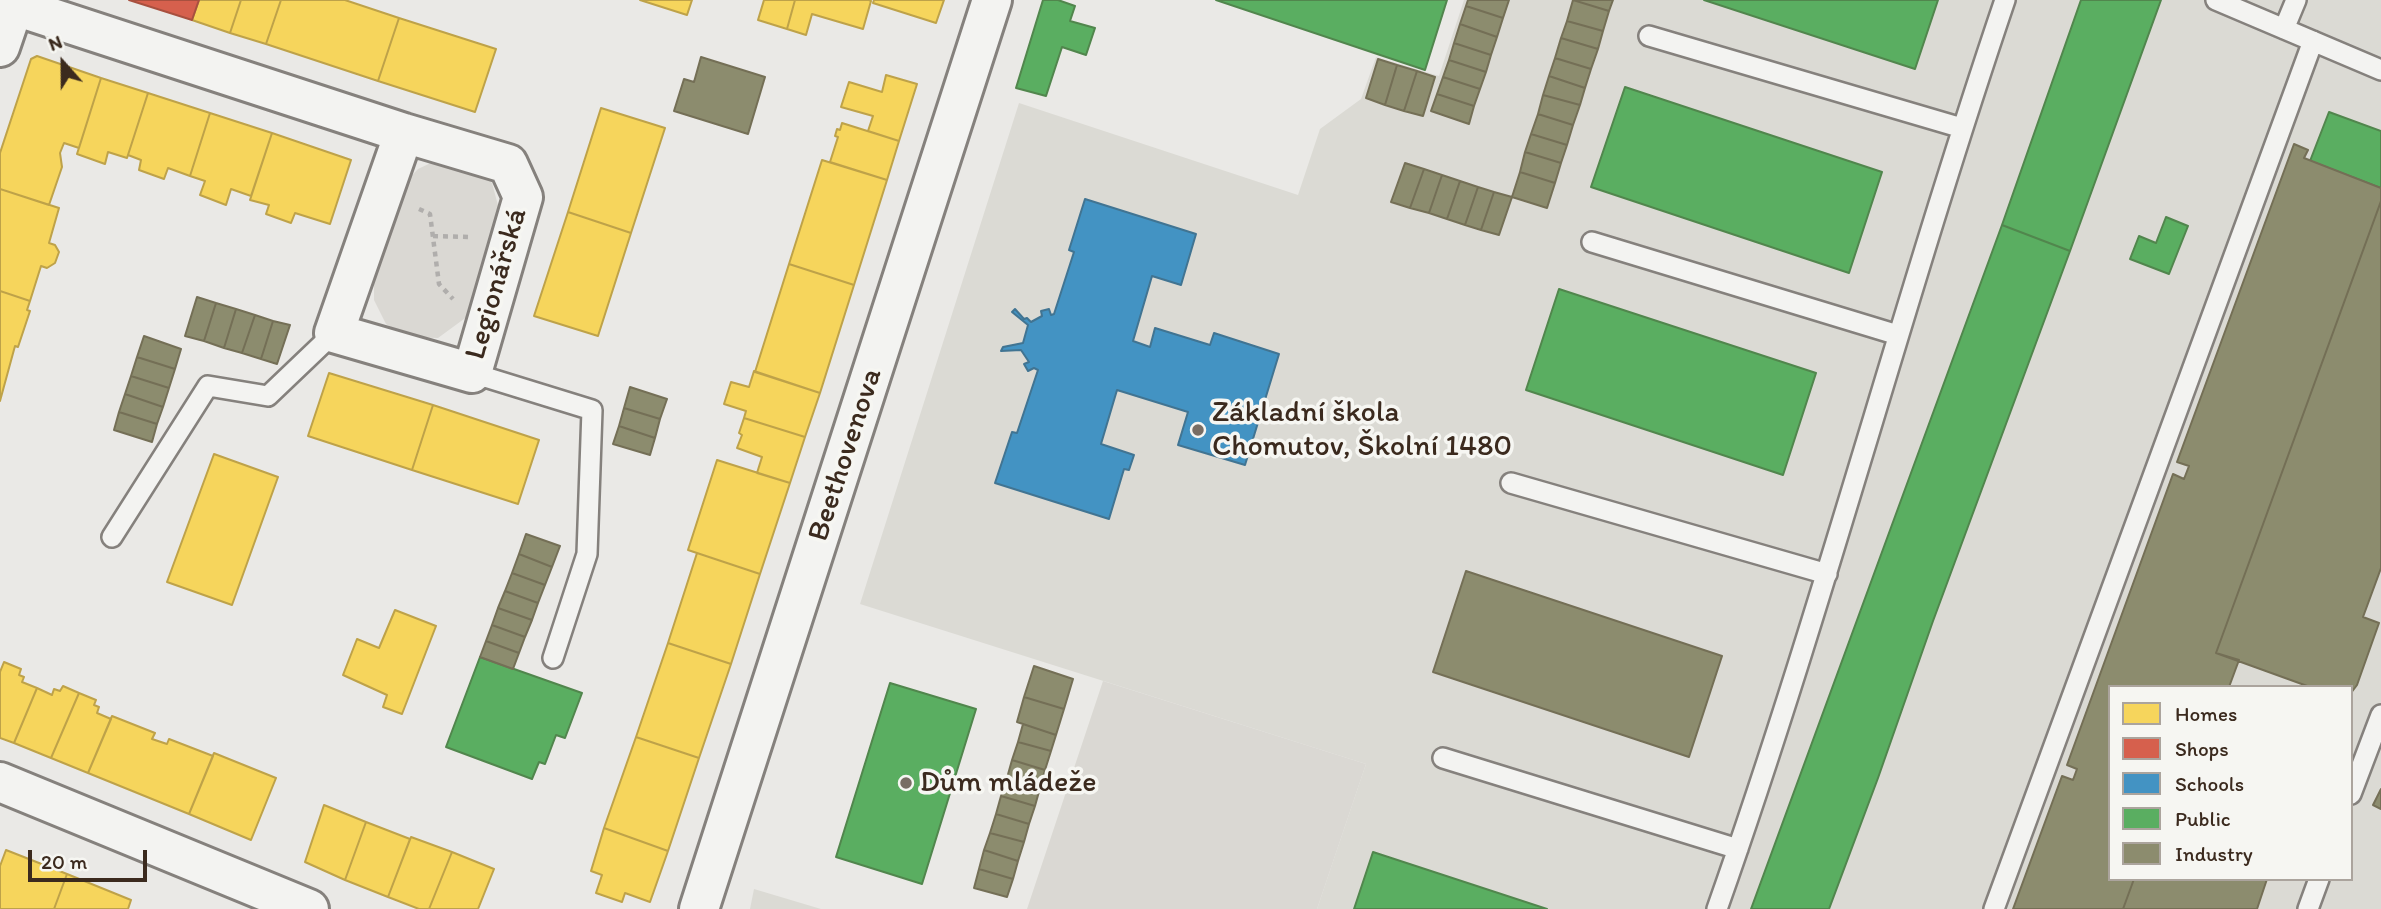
<!DOCTYPE html>
<html>
<head>
<meta charset="utf-8">
<style>
	body { margin:0 }
	#map { position:relative; width:2381px; height:909px; overflow:hidden; background:#eae9e6; font-family:Itim,sans-serif }
	canvas { display:block }
	.legend { position:absolute; left:2108px; top:685px; width:245px; height:196px; box-sizing:border-box; background:#f6f6f2; border:2px solid #aba49d; margin:0; padding:9px 12px; list-style:none; font-size:21px; color:#3b2a1e }
	.legend li { display:flex; align-items:center; gap:14px; height:35px }
	.legend b { width:35px; border:2px solid #aba49d }
	.north { position:absolute; left:28px; top:28px; width:70px; height:70px; -webkit-text-stroke:5px #f6f6f2; paint-order:stroke; rotate:339deg; font-size:19px; font-weight:700; line-height:28px; text-align:center; color:#3b2a1e }
	.north::after { content:''; display:block; margin:auto; width:24px; height:32px; background:#3b2a1e; clip-path:polygon(50% 0,100% 100%,50% 72%,0 100%) }
	.scale { position:absolute; left:28px; top:850px; width:119px; height:32px; box-sizing:border-box; border:4px solid #3b2a1e; border-top:0; padding-left:9px; font-size:21px; line-height:24px; white-space:nowrap; color:#3b2a1e; -webkit-text-stroke:5px #f6f6f2; paint-order:stroke }
</style>
</head>
<body>
<div id="map">
<canvas width="2381" height="909"></canvas>
<ul class="legend">
<li><b style="height:19px;background:#f6d55c"></b>Homes</li>
<li><b style="height:19px;background:#d6604d"></b>Shops</li>
<li><b style="height:19px;background:#4393c3"></b>Schools</li>
<li><b style="height:19px;background:#5aae61"></b>Public</li>
<li><b style="height:19px;background:#8c8c6e"></b>Industry</li>
</ul>
<div class="north">N</div>
<div class="scale">20 m</div>
</div>
<script>
const ctx = document.querySelector('canvas').getContext('2d');
ctx.lineJoin = 'round';
function fill(path, color) {
  ctx.fillStyle = color;
  ctx.fill(path, 'evenodd');
}
function stroke(path, color, width, dash) {
  ctx.strokeStyle = color;
  ctx.lineWidth = width;
  ctx.lineCap = dash ? 'butt' : 'round';
  ctx.setLineDash(dash || []);
  ctx.stroke(path);
}
function write(font, color, halo, rows, align = 'center') {
  ctx.font = font + ' Itim,sans-serif';
  ctx.lineWidth = 7;
  ctx.setLineDash([]);
  ctx.textBaseline = 'middle';
  ctx.strokeStyle = halo;
  ctx.fillStyle = color;
  for (const [text, x, y, turn = 0] of rows) {
    ctx.save();
    ctx.translate(x, y);
    ctx.rotate((+turn || 0) * Math.PI / 180);
    ctx.textAlign = isNaN(turn) ? turn : align;
    if (halo) ctx.strokeText(text, 0, 0);
    ctx.fillText(text, 0, 0);
    ctx.restore();
  }
}
fill(new Path2D(`
	M 1464,0 L 2381,0 L 2381,909 L 1317,909 L 1366,764 L 860,604 L 1019,103 L 1298,195 L 1320,129 L 1361,99 L 1376,57 L 1439,76 ZM 2110,687 L 2351,687 L 2351,879 L 2110,879 Z
	M 754,889 L 821,909 L 750,909 Z`), '#dbdad4');
fill(new Path2D(`
	M 439,159 L 471,161 L 492,183 L 500,213 L 486,281 L 468,316 L 438,338 L 406,337 L 386,324 L 374,300 L 374,273 L 400,188 L 418,169 Z
	M 1103,681 L 1366,764 L 1317,909 L 1027,909 Z`), '#dad8d3');
const homes = new Path2D(`
	M 199,0 L 241,0 L 230,33 L 192,20 Z
	M 241,0 L 281,0 L 266,44 L 230,33 Z
	M 281,0 L 345,0 L 399,18 L 378,81 L 266,44 Z
	M 640,0 L 692,0 L 687,15 Z
	M 764,0 L 795,0 L 787,29 L 758,20 Z
	M 795,0 L 869,0 L 871,1 L 863,29 L 812,14 L 806,35 L 787,29 Z
	M 874,0 L 944,0 L 936,23 L 873,3 Z
	M 399,18 L 496,49 L 475,112 L 378,81 Z
	M 37,56 L 101,78 L 79,148 L 64,143 L 60,153 L 62,167 L 49,205 L 0,189 L 0,153 L 31,59 Z
	M 886,75 L 917,84 L 899,141 L 868,131 L 873,116 L 841,107 L 849,82 L 882,92 Z
	M 101,78 L 148,93 L 127,158 L 108,152 L 105,164 L 77,154 Z
	M 148,93 L 210,113 L 190,176 L 168,168 L 164,179 L 139,170 L 141,160 L 128,155 Z
	M 601,108 L 665,128 L 631,233 L 568,212 Z
	M 210,113 L 272,133 L 251,196 L 231,189 L 226,205 L 200,195 L 205,181 L 190,176 Z
	M 842,123 L 899,141 L 887,180 L 830,162 L 838,137 L 835,136 L 837,129 L 840,130 Z
	M 272,133 L 351,160 L 330,224 L 295,213 L 291,223 L 266,214 L 269,205 L 250,200 Z
	M 822,160 L 887,180 L 854,285 L 789,264 Z
	M 0,189 L 59,208 L 49,243 L 55,245 L 59,252 L 55,263 L 47,268 L 41,266 L 30,301 L 0,291 Z
	M 568,212 L 631,233 L 598,336 L 534,316 Z
	M 789,264 L 854,285 L 820,393 L 755,372 Z
	M 0,291 L 30,301 L 27,310 L 30,311 L 18,347 L 15,346 L 0,401 Z
	M 754,371 L 820,393 L 805,437 L 744,418 L 746,411 L 724,404 L 731,382 L 749,387 Z
	M 329,373 L 433,405 L 412,470 L 308,436 Z
	M 433,405 L 539,440 L 518,504 L 412,470 Z
	M 744,418 L 805,437 L 790,483 L 757,473 L 762,457 L 737,448 L 742,435 L 739,433 Z
	M 214,454 L 278,477 L 232,605 L 167,582 Z
	M 717,460 L 790,483 L 760,574 L 688,550 Z
	M 697,553 L 760,574 L 731,664 L 668,643 Z
	M 395,610 L 436,626 L 402,714 L 383,707 L 387,695 L 343,675 L 357,639 L 379,648 Z
	M 668,643 L 731,664 L 699,758 L 636,737 Z
	M 4,662 L 21,669 L 19,675 L 24,677 L 22,682 L 37,688 L 14,743 L 0,738 L 0,672 Z
	M 63,686 L 79,693 L 51,758 L 14,743 L 37,688 L 52,695 L 54,689 L 60,691 Z
	M 79,693 L 96,700 L 94,705 L 99,707 L 97,713 L 111,719 L 88,773 L 51,758 Z
	M 112,716 L 155,733 L 152,739 L 167,744 L 169,739 L 213,756 L 189,814 L 88,773 Z
	M 636,737 L 699,758 L 668,851 L 604,828 Z
	M 214,753 L 276,778 L 251,840 L 189,814 Z
	M 324,805 L 366,822 L 345,880 L 305,862 Z
	M 366,822 L 410,839 L 388,897 L 345,880 Z
	M 604,828 L 668,851 L 650,902 L 625,893 L 622,902 L 596,893 L 602,875 L 591,871 Z
	M 411,837 L 452,852 L 429,909 L 419,909 L 388,897 Z
	M 6,850 L 67,874 L 54,909 L 0,909 L 0,866 Z
	M 452,852 L 494,869 L 478,909 L 429,909 Z
	M 67,874 L 131,900 L 128,909 L 54,909 Z`);
fill(homes, '#f6d55c');
stroke(homes, '#bea249', 2);
const shops = new Path2D(`
	M 129,0 L 199,0 L 192,20 Z`);
fill(shops, '#d6604d');
stroke(shops, '#a8503f', 2);
const schools = new Path2D(`
	M 1085,199 L 1196,234 L 1181,285 L 1152,276 L 1133,341 L 1150,347 L 1155,328 L 1210,345 L 1214,333 L 1279,354 L 1245,465 L 1178,445 L 1188,412 L 1117,390 L 1101,444 L 1134,455 L 1129,470 L 1124,469 L 1109,519 L 995,483 L 1012,432 L 1017,433 L 1038,370 L 1034,368 L 1028,371 L 1024,364 L 1029,362 L 1021,350 L 1001,351 L 1003,347 L 1023,343 L 1028,325 L 1012,312 L 1015,309 L 1024,319 L 1027,318 L 1031,322 L 1042,316 L 1041,311 L 1049,309 L 1051,315 L 1054,314 L 1074,252 L 1069,250 Z`);
fill(schools, '#4393c3');
stroke(schools, '#417492', 2);
const public = new Path2D(`
	M 1043,0 L 1058,0 L 1075,6 L 1070,21 L 1095,28 L 1086,55 L 1062,47 L 1046,96 L 1016,88 Z
	M 1216,0 L 1447,0 L 1425,70 Z
	M 1704,0 L 1938,0 L 1915,69 Z
	M 2081,0 L 2161,0 L 2070,251 L 2002,225 Z
	M 1625,87 L 1882,172 L 1849,273 L 1591,187 Z
	M 2329,112 L 2381,131 L 2381,188 L 2310,161 Z
	M 2166,217 L 2188,226 L 2169,274 L 2130,259 L 2139,236 L 2156,243 Z
	M 2002,225 L 2070,251 L 1933,621 L 1878,778 L 1829,909 L 1751,909 Z
	M 1559,289 L 1816,373 L 1783,475 L 1526,390 Z
	M 480,657 L 582,693 L 565,738 L 556,735 L 545,764 L 539,762 L 532,779 L 446,747 Z
	M 890,683 L 976,709 L 922,884 L 836,857 Z
	M 1373,852 L 1547,909 L 1354,909 Z`);
fill(public, '#5aae61');
stroke(public, '#51864d', 2);
const industry = new Path2D(`
	M 1468,0 L 1509,0 L 1503,18 L 1466,6 Z
	M 1573,0 L 1613,0 L 1609,11 Z
	M 1573,0 L 1609,11 L 1603,31 L 1567,21 Z
	M 1466,6 L 1503,18 L 1497,37 L 1460,24 Z
	M 1567,21 L 1603,31 L 1598,49 L 1561,38 Z
	M 1460,24 L 1497,37 L 1491,55 L 1454,43 Z
	M 1561,38 L 1598,49 L 1591,69 L 1555,58 Z
	M 1454,43 L 1491,55 L 1486,72 L 1449,60 Z
	M 701,57 L 765,77 L 748,134 L 674,111 L 684,79 L 694,82 Z
	M 1555,58 L 1591,69 L 1585,88 L 1549,76 Z
	M 1378,59 L 1397,65 L 1385,105 L 1366,98 Z
	M 1449,60 L 1486,72 L 1480,89 L 1443,77 Z
	M 1397,65 L 1417,71 L 1404,111 L 1385,105 Z
	M 1417,71 L 1435,77 L 1423,116 L 1404,111 Z
	M 1549,76 L 1585,88 L 1580,105 L 1543,95 Z
	M 1443,77 L 1480,89 L 1474,106 L 1437,94 Z
	M 1437,94 L 1474,106 L 1469,124 L 1431,111 Z
	M 1543,95 L 1580,105 L 1573,125 L 1538,114 Z
	M 1538,114 L 1573,125 L 1567,145 L 1531,134 Z
	M 1531,134 L 1567,145 L 1561,163 L 1525,152 Z
	M 2294,144 L 2308,150 L 2304,158 L 2381,188 L 2381,201 L 2216,653 L 2239,660 L 2229,687 L 2110,687 L 2110,879 L 2134,879 L 2123,909 L 2013,909 L 2062,776 L 2073,780 L 2077,769 L 2067,765 L 2173,474 L 2184,479 L 2189,466 L 2177,462 Z
	M 1525,152 L 1561,163 L 1555,183 L 1520,172 Z
	M 1405,163 L 1424,169 L 1410,208 L 1391,202 Z
	M 1424,169 L 1442,175 L 1429,213 L 1410,208 Z
	M 1520,172 L 1555,183 L 1547,208 L 1512,197 Z
	M 1442,175 L 1460,181 L 1447,219 L 1429,213 Z
	M 1460,181 L 1478,187 L 1465,225 L 1447,219 Z
	M 1478,187 L 1494,192 L 1481,230 L 1465,225 Z
	M 1494,192 L 1512,197 L 1499,235 L 1481,230 Z
	M 2381,201 L 2381,568 L 2363,617 L 2379,623 L 2357,685 L 2351,693 L 2351,687 L 2310,687 L 2216,653 Z
	M 197,297 L 216,303 L 204,341 L 185,336 Z
	M 216,303 L 236,309 L 224,348 L 204,341 Z
	M 236,309 L 255,315 L 242,353 L 224,348 Z
	M 255,315 L 273,321 L 261,359 L 242,353 Z
	M 273,321 L 290,325 L 277,364 L 261,359 Z
	M 144,336 L 181,349 L 175,369 L 137,357 Z
	M 137,357 L 175,369 L 169,388 L 131,376 Z
	M 131,376 L 169,388 L 163,407 L 125,394 Z
	M 630,387 L 667,399 L 660,419 L 624,408 Z
	M 125,394 L 163,407 L 157,424 L 119,412 Z
	M 624,408 L 660,419 L 655,438 L 619,426 Z
	M 119,412 L 157,424 L 152,442 L 114,430 Z
	M 619,426 L 655,438 L 650,455 L 613,444 Z
	M 526,534 L 560,546 L 552,567 L 519,554 Z
	M 519,554 L 552,567 L 545,585 L 512,573 Z
	M 1466,571 L 1722,656 L 1689,757 L 1433,672 Z
	M 512,573 L 545,585 L 538,603 L 505,591 Z
	M 505,591 L 538,603 L 532,620 L 498,608 Z
	M 498,608 L 532,620 L 525,637 L 492,625 Z
	M 492,625 L 525,637 L 519,653 L 486,641 Z
	M 486,641 L 519,653 L 513,669 L 480,657 Z
	M 1034,666 L 1073,679 L 1064,709 L 1024,697 Z
	M 1024,697 L 1064,709 L 1056,735 L 1017,722 Z
	M 1023,724 L 1056,735 L 1051,751 L 1018,742 Z
	M 1018,742 L 1051,751 L 1045,770 L 1012,760 Z
	M 1012,760 L 1045,770 L 1040,788 L 1007,778 Z
	M 1007,778 L 1040,788 L 1035,806 L 1001,796 Z
	M 2381,789 L 2381,809 L 2373,805 Z
	M 1001,796 L 1035,806 L 1029,824 L 996,814 Z
	M 996,814 L 1029,824 L 1024,842 L 990,833 Z
	M 990,833 L 1024,842 L 1018,861 L 984,850 Z
	M 984,850 L 1018,861 L 1013,879 L 979,869 Z
	M 979,869 L 1013,879 L 1007,897 L 974,888 Z
	M 2134,879 L 2267,879 L 2257,909 L 2123,909 Z`);
fill(industry, '#8c8c6e');
stroke(industry, '#746f56', 2);
const lane = new Path2D(`
	M 2216,0 L 2381,70
	M 2284,29 L 2296,0
	M 1649,36 L 1962,128
	M 1592,242 L 1898,335
	M 472,373 L 592,410 L 587,554 L 553,658
	M 1511,483 L 1827,574
	M 112,537 L 208,386 L 268,396 L 334,333
	M 1443,758 L 1738,849
	M 2351,794 L 2381,715
	M 1717,909 C 1823,609 1903,301 2005,0
	M 1994,909 L 2313,41
	M 2308,909 L 2319,879`);
const street = new Path2D(`
	M 0,1 L 404,133 L 508,164 L 523,197 L 472,373 L 334,333 L 404,133
	M 0,47 L 16,0
	M 0,782 L 309,909
	M 699,909 L 992,0`);
stroke(lane, '#85817d', 24);
stroke(street, '#85817d', 44);
stroke(new Path2D(`
	M 419,209 L 430,214 L 439,284 L 453,299
	M 433,236 L 470,237`), '#b0aeac', 4.5, [5, 5]);
stroke(lane, '#f3f3f1', 19);
stroke(street, '#f3f3f1', 38);
for (const [x, y, r, color] of [
	[1198,430,7,"#786d64"],
	[906,783,7,"#786d64"]
]) {
  const dot = new Path2D();
  dot.arc(x, y, r, 0, 2 * Math.PI);
  ctx.fillStyle = color;
  ctx.fill(dot);
  stroke(dot, '#f6f6f2', 2.5);
}
write('30px', '#3b2a1e', '#f6f6f2', [
	["Legionářská",497,284,-74],
	["Beethovenova",846,455,-72]
]);
write('30px', '#3b2a1e', '#f6f6f2', [
	["Základní škola",1212,413],
	["Chomutov, Školní 1480",1212,447],
	["Dům mládeže",920,783]
], 'left');
</script>
</body>
</html>
